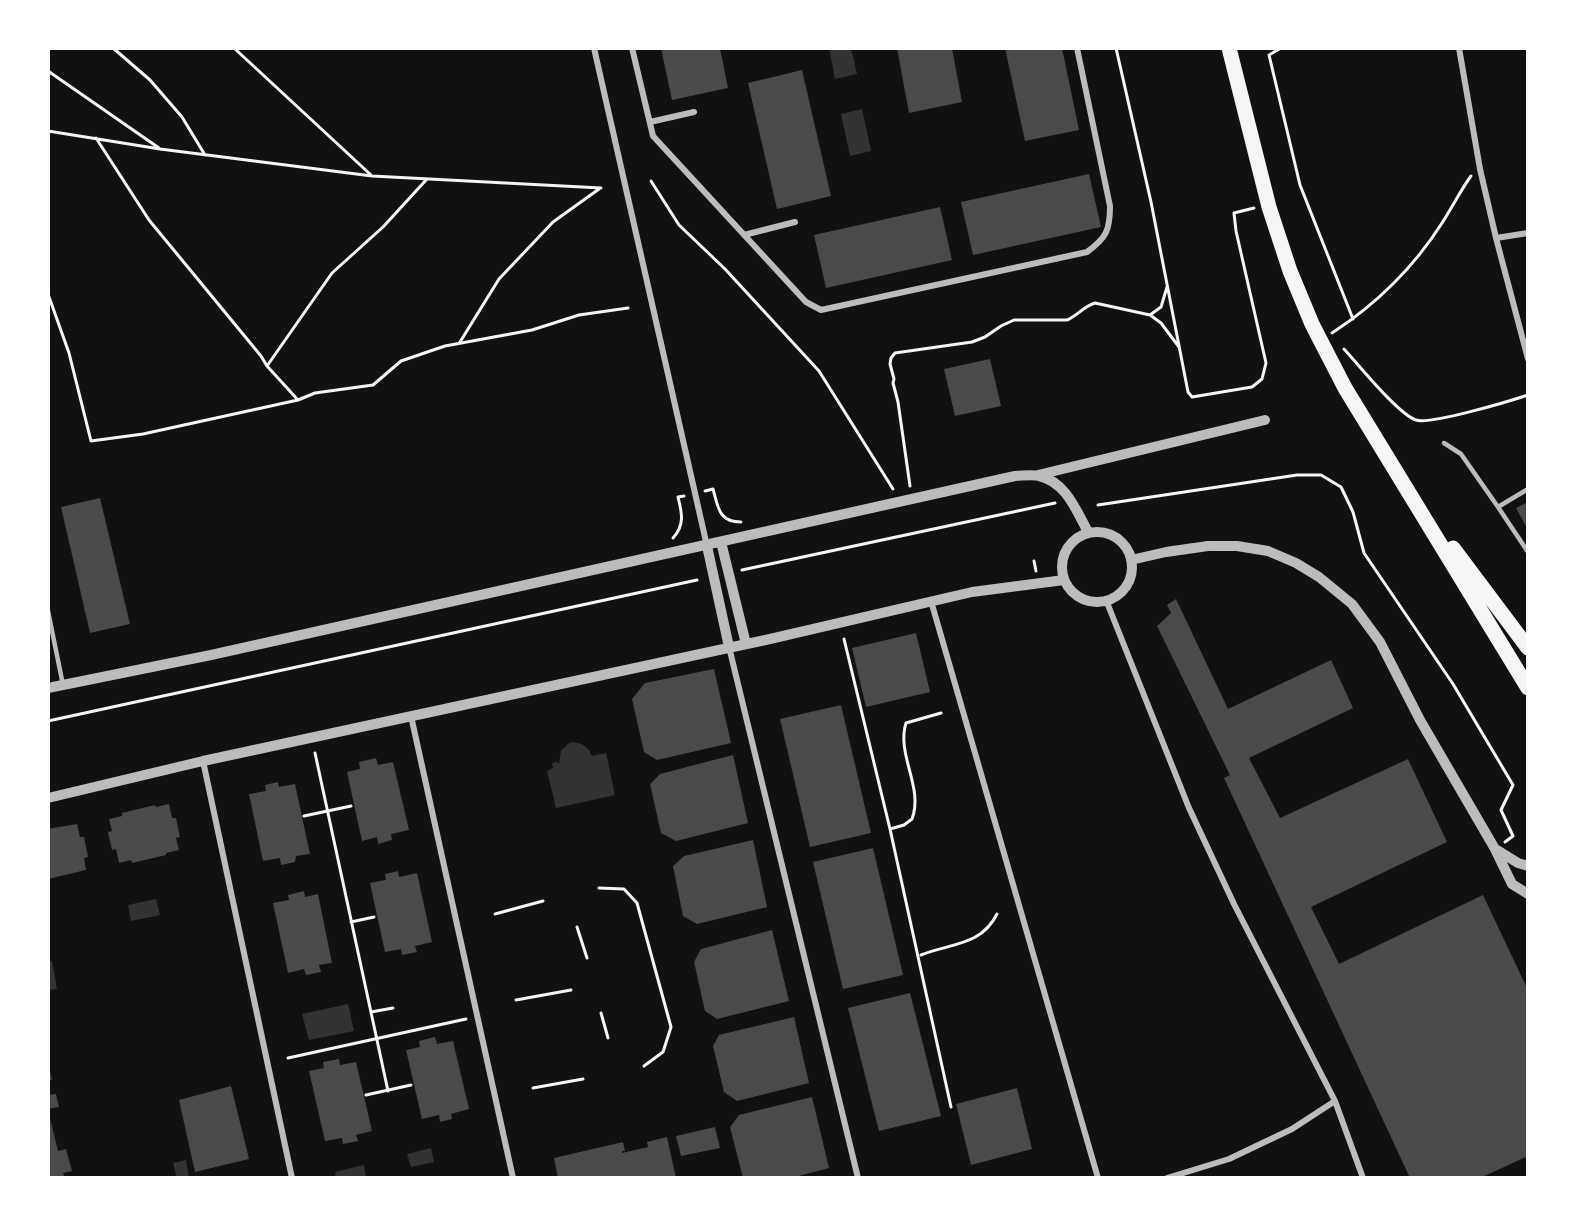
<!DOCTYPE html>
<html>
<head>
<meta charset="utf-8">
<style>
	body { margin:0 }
	#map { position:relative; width:1576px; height:1226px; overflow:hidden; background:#111; font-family:Figtree,sans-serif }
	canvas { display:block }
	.frame { position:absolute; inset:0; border:50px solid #fff; pointer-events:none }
</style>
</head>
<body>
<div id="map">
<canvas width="1576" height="1226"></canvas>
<div class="frame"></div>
</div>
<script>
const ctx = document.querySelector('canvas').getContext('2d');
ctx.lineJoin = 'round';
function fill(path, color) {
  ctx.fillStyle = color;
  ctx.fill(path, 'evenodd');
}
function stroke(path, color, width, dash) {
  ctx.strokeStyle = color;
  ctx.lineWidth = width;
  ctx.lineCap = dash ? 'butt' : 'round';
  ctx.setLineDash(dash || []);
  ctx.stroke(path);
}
fill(new Path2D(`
	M 829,48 L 851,48 L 857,74 L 835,79 Z
	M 862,109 L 871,151 L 850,156 L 841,114 Z
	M 569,743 C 580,741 588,746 592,756 L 606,753 L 615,795 L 556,808 L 547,771 L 553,768 L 552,763 L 557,762 L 559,764 L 561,751 Z
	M 156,899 L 160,915 L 131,921 L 128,905 Z
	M 52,961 L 57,989 L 48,990 L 48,962 Z
	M 348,1004 L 354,1031 L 309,1040 L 302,1014 Z
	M 431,1148 L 434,1162 L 411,1167 L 407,1154 Z
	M 186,1160 L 189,1178 L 177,1178 L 173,1163 Z
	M 364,1165 L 366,1178 L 336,1178 L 335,1172 Z`), '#333');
fill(new Path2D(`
	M 661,48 L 720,48 L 728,88 L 672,100 Z
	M 897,48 L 952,48 L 962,102 L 909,113 Z
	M 1005,48 L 1062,48 L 1079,130 L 1025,141 Z
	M 802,70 L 831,196 L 777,209 L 748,83 Z
	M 1089,174 L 1101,227 L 973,255 L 961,202 Z
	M 940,207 L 952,260 L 826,288 L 814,235 Z
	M 990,359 L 1001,406 L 955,416 L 944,369 Z
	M 100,498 L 130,624 L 90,633 L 61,507 Z
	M 1528,502 L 1528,530 L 1516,508 Z
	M 1176,599 L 1228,709 L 1331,660 L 1353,708 L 1249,758 L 1280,818 L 1408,759 L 1447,842 L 1311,907 L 1339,964 L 1483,895 L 1526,986 L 1528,985 L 1528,1156 L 1480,1178 L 1410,1178 L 1224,778 L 1230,775 L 1157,626 L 1171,613 L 1167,605 Z
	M 916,633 L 930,692 L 866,707 L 852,648 Z
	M 714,669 L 731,743 L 657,760 L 644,752 L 632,699 L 645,683 Z
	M 841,705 L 871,833 L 810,847 L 780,719 Z
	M 733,755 L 748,823 L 676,841 L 661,833 L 650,784 L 660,774 Z
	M 376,758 L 378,765 L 393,762 L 409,830 L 391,834 L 392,840 L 378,844 L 377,837 L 362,841 L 347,772 L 360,769 L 359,762 Z
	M 278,782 L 279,787 L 295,784 L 310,854 L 296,856 L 295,862 L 281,865 L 280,858 L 263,861 L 249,794 L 266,791 L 265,785 Z
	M 169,804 L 172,818 L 176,818 L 180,837 L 176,838 L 179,850 L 166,853 L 166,855 L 132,863 L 131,860 L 119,863 L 116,849 L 112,850 L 108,832 L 112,831 L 109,819 L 122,816 L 122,813 L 155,805 L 156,807 Z
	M 77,824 L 80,837 L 84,837 L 88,857 L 84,858 L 86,870 L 48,879 L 48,829 Z
	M 753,840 L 767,907 L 697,924 L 683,916 L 673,866 L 684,856 Z
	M 873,848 L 903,975 L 843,989 L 813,862 Z
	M 398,871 L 399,877 L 417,873 L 432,942 L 415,946 L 417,952 L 402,955 L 401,949 L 385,952 L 370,883 L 386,880 L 385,874 Z
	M 304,891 L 305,897 L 318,894 L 332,963 L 319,965 L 321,972 L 306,975 L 304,969 L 288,973 L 273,903 L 289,900 L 288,895 Z
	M 772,930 L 789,1001 L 717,1019 L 705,1011 L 694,962 L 701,949 Z
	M 910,993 L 941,1116 L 879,1131 L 848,1008 Z
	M 794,1017 L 809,1083 L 737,1101 L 724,1092 L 713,1046 L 719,1035 Z
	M 435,1037 L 437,1044 L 453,1041 L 469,1109 L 451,1114 L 452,1119 L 440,1122 L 439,1115 L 422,1119 L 406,1050 L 420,1047 L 419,1041 Z
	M 339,1059 L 340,1065 L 356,1062 L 372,1131 L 356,1135 L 358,1141 L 343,1144 L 342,1138 L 325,1141 L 309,1071 L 324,1068 L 323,1062 Z
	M 48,1064 L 52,1080 L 48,1081 Z
	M 231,1086 L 249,1159 L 195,1172 L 179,1100 Z
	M 1017,1088 L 1032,1149 L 971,1165 L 956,1104 Z
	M 56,1094 L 59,1107 L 48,1109 L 48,1095 Z
	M 812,1097 L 829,1168 L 791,1178 L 743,1178 L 730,1127 L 739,1115 Z
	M 48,1110 L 58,1151 L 66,1149 L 72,1171 L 63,1173 L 65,1178 L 48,1178 Z
	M 715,1127 L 720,1148 L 681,1156 L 676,1136 Z
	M 667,1137 L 676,1178 L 558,1178 L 554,1158 L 623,1142 L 625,1151 L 622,1151 L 622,1153 L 648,1147 L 647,1142 Z`), '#4a4a4a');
stroke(new Path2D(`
	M 113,48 L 150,80 L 182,117 L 205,155
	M 234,48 L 371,175
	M 1116,48 L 1151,202 L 1188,392 L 1192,397 L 1252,387 L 1262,379 L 1266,363 L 1236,231 L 1234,213 L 1254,208
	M 1281,48 L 1269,55 L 1300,185 L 1353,319
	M 48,71 L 159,148
	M 48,131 L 160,149 L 372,176 L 601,188
	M 96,138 L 149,220 L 261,356 L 267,366 L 298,400 L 315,393 L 373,385 L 401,361 L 445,346 L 532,330 L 579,315 L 628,308
	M 651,181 L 679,225 L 725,269 L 819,371 L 893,489
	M 48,294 L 69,353 L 91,441 L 143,434 L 298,400
	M 1150,315 L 1161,323 L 1179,347
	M 1332,333 C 1375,305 1414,267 1442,223 C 1452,208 1460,191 1471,176
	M 460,342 L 499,279 L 553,222 L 599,189
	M 1344,349 C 1358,364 1398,414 1416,420 C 1430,425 1510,401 1528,395
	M 267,366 L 332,273 L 383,227 L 427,179
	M 910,486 L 898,402 L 893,383 L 894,379 L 890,364 L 891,358 L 895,353 L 972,342 L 985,337 L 1001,326 L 1014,320 L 1067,320 C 1077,316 1084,306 1095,303 L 1150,315 L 1161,307 L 1167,287
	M 705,491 L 713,489 C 718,506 718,522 741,522
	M 1098,505 L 1297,475 L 1321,475 L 1341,487 L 1353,512 L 1364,553 L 1453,684 L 1513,785 L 1501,810 L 1513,836 L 1505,842
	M 673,538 C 685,525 682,513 678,497 L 684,496
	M 1034,561 L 1036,571
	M 742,570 L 1055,503
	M 844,639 L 890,829
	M 941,713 L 906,723 C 896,755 924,787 912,819 L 904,825 L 890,829 L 951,1107
	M 48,721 L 697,580
	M 315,753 L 388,1091
	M 304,816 L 351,806
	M 599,888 L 624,889 L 637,903 L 671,1027 L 663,1052 L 644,1066
	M 495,914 L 543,901
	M 351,922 L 374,917
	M 577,927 L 587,958
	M 921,955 C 951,943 981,946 997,914
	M 516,1000 L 571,990
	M 371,1012 L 393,1008
	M 601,1013 L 608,1038
	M 288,1058 L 466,1019
	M 533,1088 L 583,1079
	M 366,1095 L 411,1085`), '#f5f5f5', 3);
stroke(new Path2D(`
	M 1444,443 L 1461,454 L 1498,507
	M 1528,489 L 1498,507 L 1528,552
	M 48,611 L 63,685`), '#bcbcbc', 4.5);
stroke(new Path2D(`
	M 594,48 L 707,546
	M 632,48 L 653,136 L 806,302 L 821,310 L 1087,252 C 1106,238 1110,231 1110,206 L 1077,48
	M 1459,48 L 1480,169 L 1496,238 L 1528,359
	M 650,122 L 694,112
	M 744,235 L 795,222
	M 1496,238 L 1528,233
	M 1106,600 L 1189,808 L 1234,904 L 1335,1101 L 1363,1178
	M 931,601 L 1098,1178
	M 729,647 L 858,1178
	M 411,716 L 513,1178
	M 203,761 L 292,1178
	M 1167,1178 L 1229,1159 L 1292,1129 L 1335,1101`), '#bcbcbc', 6);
stroke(new Path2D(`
	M 1038,475 L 1265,420
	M1062 567a35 35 0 1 1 70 0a35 35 0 1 1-70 0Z
	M 721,542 L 746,644
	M 707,546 L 729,647
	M 1131,560 L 1166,552 L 1208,546 L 1237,546 L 1268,551 L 1296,563 L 1319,577 L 1352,604 L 1380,642 L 1420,720 L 1495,849 L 1512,884 L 1528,894
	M 48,688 L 211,655 L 1015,476 C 1022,476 1032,474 1039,476 C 1066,482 1076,510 1088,532
	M 48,798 L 203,761 L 770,639 L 972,592 L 1064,580
	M 1497,850 L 1518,863 L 1528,866`), '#bcbcbc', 10);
stroke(new Path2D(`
	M 1229,48 L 1269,207 L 1290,271 L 1312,324 L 1345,388 L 1528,688
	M 1453,548 L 1528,648`), '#f5f5f5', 15);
</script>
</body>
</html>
